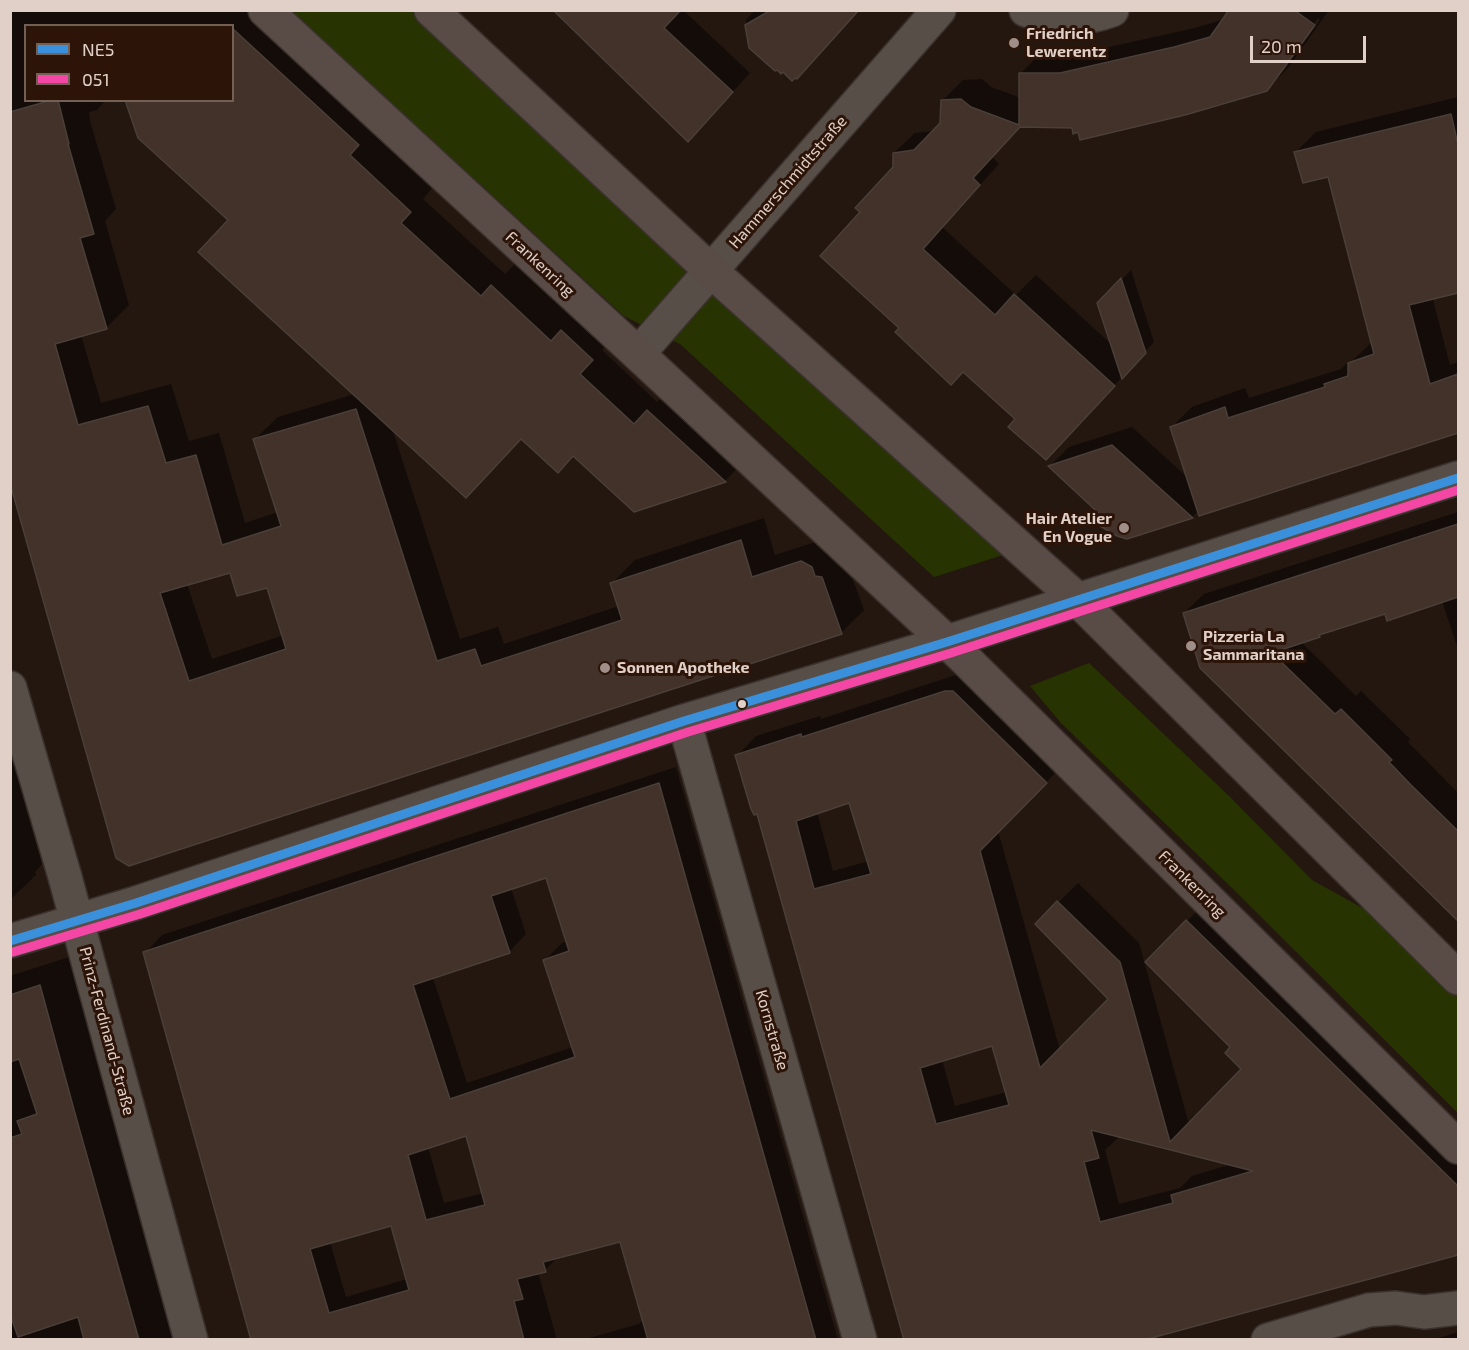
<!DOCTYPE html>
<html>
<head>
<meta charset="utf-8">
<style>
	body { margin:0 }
	#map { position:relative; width:1469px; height:1350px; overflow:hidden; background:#241710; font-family:"Exo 2",sans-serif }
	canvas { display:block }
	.frame { position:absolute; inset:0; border:12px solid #e1d0c8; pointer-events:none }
	.legend { position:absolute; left:24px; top:24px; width:210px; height:78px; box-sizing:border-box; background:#2c1408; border:2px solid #745f55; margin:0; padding:8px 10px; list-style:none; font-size:18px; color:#e1d0c8 }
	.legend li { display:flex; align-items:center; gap:12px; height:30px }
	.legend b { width:30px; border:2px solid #745f55 }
	.scale { position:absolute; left:1250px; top:36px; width:116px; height:27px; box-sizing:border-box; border:3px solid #e1d0c8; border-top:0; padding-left:8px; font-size:18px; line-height:21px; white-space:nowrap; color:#e1d0c8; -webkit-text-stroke:4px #2c1408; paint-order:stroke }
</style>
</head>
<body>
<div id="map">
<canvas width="1469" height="1350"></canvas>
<div class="frame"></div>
<ul class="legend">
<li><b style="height:8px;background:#3a90db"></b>NE5</li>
<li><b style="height:8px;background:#f346a5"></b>051</li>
</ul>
<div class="scale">20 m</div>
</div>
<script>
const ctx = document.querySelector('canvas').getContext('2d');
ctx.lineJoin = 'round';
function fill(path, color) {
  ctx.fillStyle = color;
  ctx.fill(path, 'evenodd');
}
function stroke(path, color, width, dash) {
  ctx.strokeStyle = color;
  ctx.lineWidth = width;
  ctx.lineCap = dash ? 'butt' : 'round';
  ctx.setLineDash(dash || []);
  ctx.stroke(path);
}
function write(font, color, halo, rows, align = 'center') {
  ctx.font = font + ' "Exo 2",sans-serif';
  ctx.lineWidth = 6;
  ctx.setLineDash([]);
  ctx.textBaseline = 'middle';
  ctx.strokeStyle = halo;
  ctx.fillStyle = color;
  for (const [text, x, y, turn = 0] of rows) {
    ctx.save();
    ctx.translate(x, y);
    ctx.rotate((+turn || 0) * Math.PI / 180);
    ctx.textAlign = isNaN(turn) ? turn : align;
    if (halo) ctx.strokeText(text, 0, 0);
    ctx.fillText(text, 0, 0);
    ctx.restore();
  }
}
fill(new Path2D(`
	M 291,11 L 412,11 L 692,271 L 1003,555 L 934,577 L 680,344 L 624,316 Z
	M 1089,663 L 1229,796 L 1312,880 L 1366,910 L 1431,967 L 1458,996 L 1458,1113 L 1231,887 L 1061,723 L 1030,686 Z`), '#273402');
fill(new Path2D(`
	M 10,10 L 261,10 L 381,121 L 372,132 L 432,188 L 423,199 L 505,274 L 515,264 L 574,318 L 584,308 L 615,336 L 602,350 L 657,402 L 671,388 L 747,458 L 725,481 L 634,511 L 573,455 L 522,438 L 392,428 L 460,639 L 498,627 L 504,644 L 619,606 L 612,583 L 635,560 L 764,518 L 775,555 L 825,539 L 844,555 L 864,610 L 841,633 L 129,864 L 10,478 ZM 26,26 L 232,26 L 230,220 L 355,394 L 278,417 L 255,439 L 278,512 L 245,523 L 219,433 L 189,441 L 171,384 L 101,403 L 81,335 L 106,328 L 129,305 L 105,221 L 116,209 L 90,121 L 89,112 L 97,110 L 106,100 L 26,100 ZM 231,571 L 268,586 L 284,635 L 212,659 L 187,584 Z
	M 555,10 L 683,10 L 750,73 L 706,121 Z
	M 755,10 L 858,10 L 797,77 L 750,47 L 746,20 Z
	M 1230,10 L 1329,10 L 1288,68 L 1267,89 L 1079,130 L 1074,126 L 1021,126 L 992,157 L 999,164 L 942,227 L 1016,295 L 1036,275 L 1112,345 L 1099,304 L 1131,270 L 1154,342 L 1066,438 L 1017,419 L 963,370 L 862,212 L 894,167 L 894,153 L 915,133 L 934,131 L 941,123 L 942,101 L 963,80 L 982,79 L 991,87 L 1021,98 L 1021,73 L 1041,53 L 1082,53 L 1195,28 L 1225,19 ZM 1318,18 L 1320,20 L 1282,73 L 1278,73 Z
	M 1458,97 L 1458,281 L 1436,288 L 1431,292 L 1450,365 L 1458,362 L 1458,431 L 1200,514 L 1199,510 L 1192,517 L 1127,537 L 1050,466 L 1069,447 L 1132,427 L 1188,478 L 1172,427 L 1192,407 L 1245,388 L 1249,398 L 1341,369 L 1346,364 L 1351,362 L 1372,342 L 1329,175 L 1295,153 L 1316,132 Z
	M 1458,512 L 1458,649 L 1442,601 L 1386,612 L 1323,632 L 1319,636 L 1301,642 L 1356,696 L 1361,691 L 1410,739 L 1408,742 L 1458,793 L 1458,917 L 1202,667 L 1184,613 L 1204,594 Z
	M 971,670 L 1065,763 L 998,831 L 1060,1050 L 1110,999 L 1037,924 L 1078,883 L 1139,943 L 1189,1124 L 1243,1069 L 1232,1047 L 1147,962 L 1207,901 L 1458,1148 L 1458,1253 L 1139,1340 L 906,1340 L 758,812 L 737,756 L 756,736 L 820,716 L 821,719 ZM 850,801 L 869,861 L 833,871 L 817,812 ZM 994,1044 L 1007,1092 L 955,1106 L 942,1060 ZM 1117,1135 L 1232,1164 L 1192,1176 L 1180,1188 L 1119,1204 L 1105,1150 L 1118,1138 Z
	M 10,750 L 42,864 L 35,872 L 36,875 L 10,900 Z
	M 676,767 L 838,1340 L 582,1340 L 639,1324 L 644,1319 L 621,1240 L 559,1256 L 545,1270 L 538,1272 L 557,1340 L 253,1340 L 145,953 L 162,935 ZM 547,876 L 568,941 L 562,943 L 545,960 L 573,1047 L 467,1083 L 433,978 L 509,952 L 526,934 L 511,888 ZM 467,1134 L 484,1193 L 444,1203 L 428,1147 ZM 392,1225 L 407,1279 L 346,1297 L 330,1242 Z
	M 69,957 L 177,1340 L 10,1340 L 10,976 Z
	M 1458,1332 L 1458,1340 L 1432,1340 Z`), '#0007');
const building = new Path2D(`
	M 553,10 L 681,10 L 664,28 L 733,92 L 688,142 Z
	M 771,10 L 859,10 L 797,79 L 795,78 L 792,81 L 783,72 L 781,74 L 777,70 L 775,71 L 749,48 L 745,25 Z
	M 1229,10 L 1294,10 L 1315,25 L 1267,91 L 1185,115 L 1080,140 L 1078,132 L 1073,134 L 1072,128 L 1020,127 L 973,178 L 980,185 L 923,249 L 995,315 L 1014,294 L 1115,386 L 1046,460 L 1008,427 L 1015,419 L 963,372 L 951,385 L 895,332 L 899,328 L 820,256 L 860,212 L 855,208 L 893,167 L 893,153 L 914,150 L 940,123 L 941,100 L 961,99 L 971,107 L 1019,125 L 1019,73 L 1060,73 L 1174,47 L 1210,37 Z
	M 232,28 L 359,145 L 350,155 L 411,212 L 401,223 L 481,296 L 491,285 L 551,341 L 561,330 L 593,360 L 580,374 L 634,424 L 647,410 L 726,482 L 634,512 L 573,456 L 558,473 L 521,439 L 466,498 L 198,252 L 228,220 L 138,138 L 125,100 L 232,100 Z
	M 52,100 L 58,100 L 69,144 L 68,144 L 94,234 L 80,238 L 107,329 L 55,344 L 78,425 L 148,406 L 166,463 L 196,455 L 222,545 L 281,526 L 253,439 L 356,409 L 437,661 L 475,649 L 481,666 L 622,620 L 610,583 L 741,540 L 752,577 L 801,561 L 812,567 L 815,576 L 822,577 L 842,634 L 129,866 L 116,858 L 10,483 L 10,112 ZM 230,573 L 237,596 L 267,588 L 286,649 L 189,681 L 160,593 Z
	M 1451,114 L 1458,145 L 1458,293 L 1409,305 L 1430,384 L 1458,374 L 1458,433 L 1199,516 L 1170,427 L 1225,407 L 1228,418 L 1325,387 L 1324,384 L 1348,376 L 1348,363 L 1374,354 L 1328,177 L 1303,183 L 1294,152 Z
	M 1121,278 L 1146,353 L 1122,379 L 1097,303 Z
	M 1112,445 L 1193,518 L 1127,539 L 1117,536 L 1100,526 L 1106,520 L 1048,466 Z
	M 1458,524 L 1458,597 L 1387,621 L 1385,614 L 1319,635 L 1320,637 L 1272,653 L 1335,714 L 1341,709 L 1392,760 L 1389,762 L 1411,785 L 1458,831 L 1458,921 L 1200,668 L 1183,613 Z
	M 945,691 L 953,691 L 1047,783 L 980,851 L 1040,1068 L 1108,999 L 1035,924 L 1057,901 L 1120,962 L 1170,1142 L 1241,1069 L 1225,1053 L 1230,1047 L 1145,962 L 1186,920 L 1458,1186 L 1458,1255 L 1144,1340 L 904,1340 L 757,814 L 754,815 L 751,809 L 735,755 L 801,734 L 802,737 ZM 849,803 L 871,874 L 814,889 L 796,821 ZM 992,1046 L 1009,1105 L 936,1124 L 920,1068 ZM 1091,1130 L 1163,1148 L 1253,1171 L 1171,1195 L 1173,1203 L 1100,1222 L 1084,1162 L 1099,1158 Z
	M 659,783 L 816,1340 L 648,1340 L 620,1242 L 543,1262 L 546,1272 L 517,1279 L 523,1299 L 514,1301 L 524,1340 L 251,1340 L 143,952 ZM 546,878 L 569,951 L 543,960 L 575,1057 L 450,1099 L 413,985 L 510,953 L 491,896 ZM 466,1136 L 485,1205 L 426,1220 L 408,1155 ZM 391,1226 L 409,1290 L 329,1313 L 310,1249 Z
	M 40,985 L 76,1117 L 139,1340 L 84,1340 L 78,1317 L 18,1337 L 10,1314 L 10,1138 L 22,1134 L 17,1121 L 37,1114 L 19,1059 L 10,1062 L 10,995 Z`);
fill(building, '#42322a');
stroke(building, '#4a3f39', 1.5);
const minor = new Path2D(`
	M 1026,10 C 1051,21 1086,20 1112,10
	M 638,354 L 939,10
	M 10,688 L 65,877 L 191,1340
	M 684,721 L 860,1340
	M 10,941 L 136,903 L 684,721 L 947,642 L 1458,478
	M 1268,1340 L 1369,1310 L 1396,1308 L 1424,1312 L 1458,1308`);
const major = new Path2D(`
	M 265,10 L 638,354 L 961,655 L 1458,1147
	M 431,10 L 710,270 L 1078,600 L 1458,978`);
stroke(minor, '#3b312c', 36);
stroke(major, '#3b312c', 36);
stroke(minor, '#584e48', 33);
stroke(major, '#594b46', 33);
stroke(new Path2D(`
	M 10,941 L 136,903 L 684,721 L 947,642 L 1458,478`), '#3a90db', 9);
stroke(new Path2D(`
	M 13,952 L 140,914 L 688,732 L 951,653 L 1458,490`), '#f346a5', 9);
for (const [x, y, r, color] of [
	[1014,43,6,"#9f8f88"],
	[1124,528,6,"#9f8f88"],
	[1191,646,6,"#9f8f88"],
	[605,668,6,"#9f8f88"],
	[742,704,5,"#e1d0c8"]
]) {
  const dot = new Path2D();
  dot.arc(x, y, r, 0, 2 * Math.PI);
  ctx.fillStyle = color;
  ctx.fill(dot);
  stroke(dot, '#2c1408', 2);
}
write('bold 16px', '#e1d0c8', '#2c1408', [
	["Friedrich",1026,34],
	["Lewerentz",1026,52],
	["Hair Atelier",1112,519,"right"],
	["En Vogue",1112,537,"right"],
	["Pizzeria La",1203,637],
	["Sammaritana",1203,655],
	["Sonnen Apotheke",617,668]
], 'left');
write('16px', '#e1d0c8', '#2c1408', [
	["Hammerschmidtstraße",788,182,-49],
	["Frankenring",540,264,43],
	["Frankenring",1192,884,45],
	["Kornstraße",772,1030,74],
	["Prinz-Ferdinand-Straße",107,1031,75]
]);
</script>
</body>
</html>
